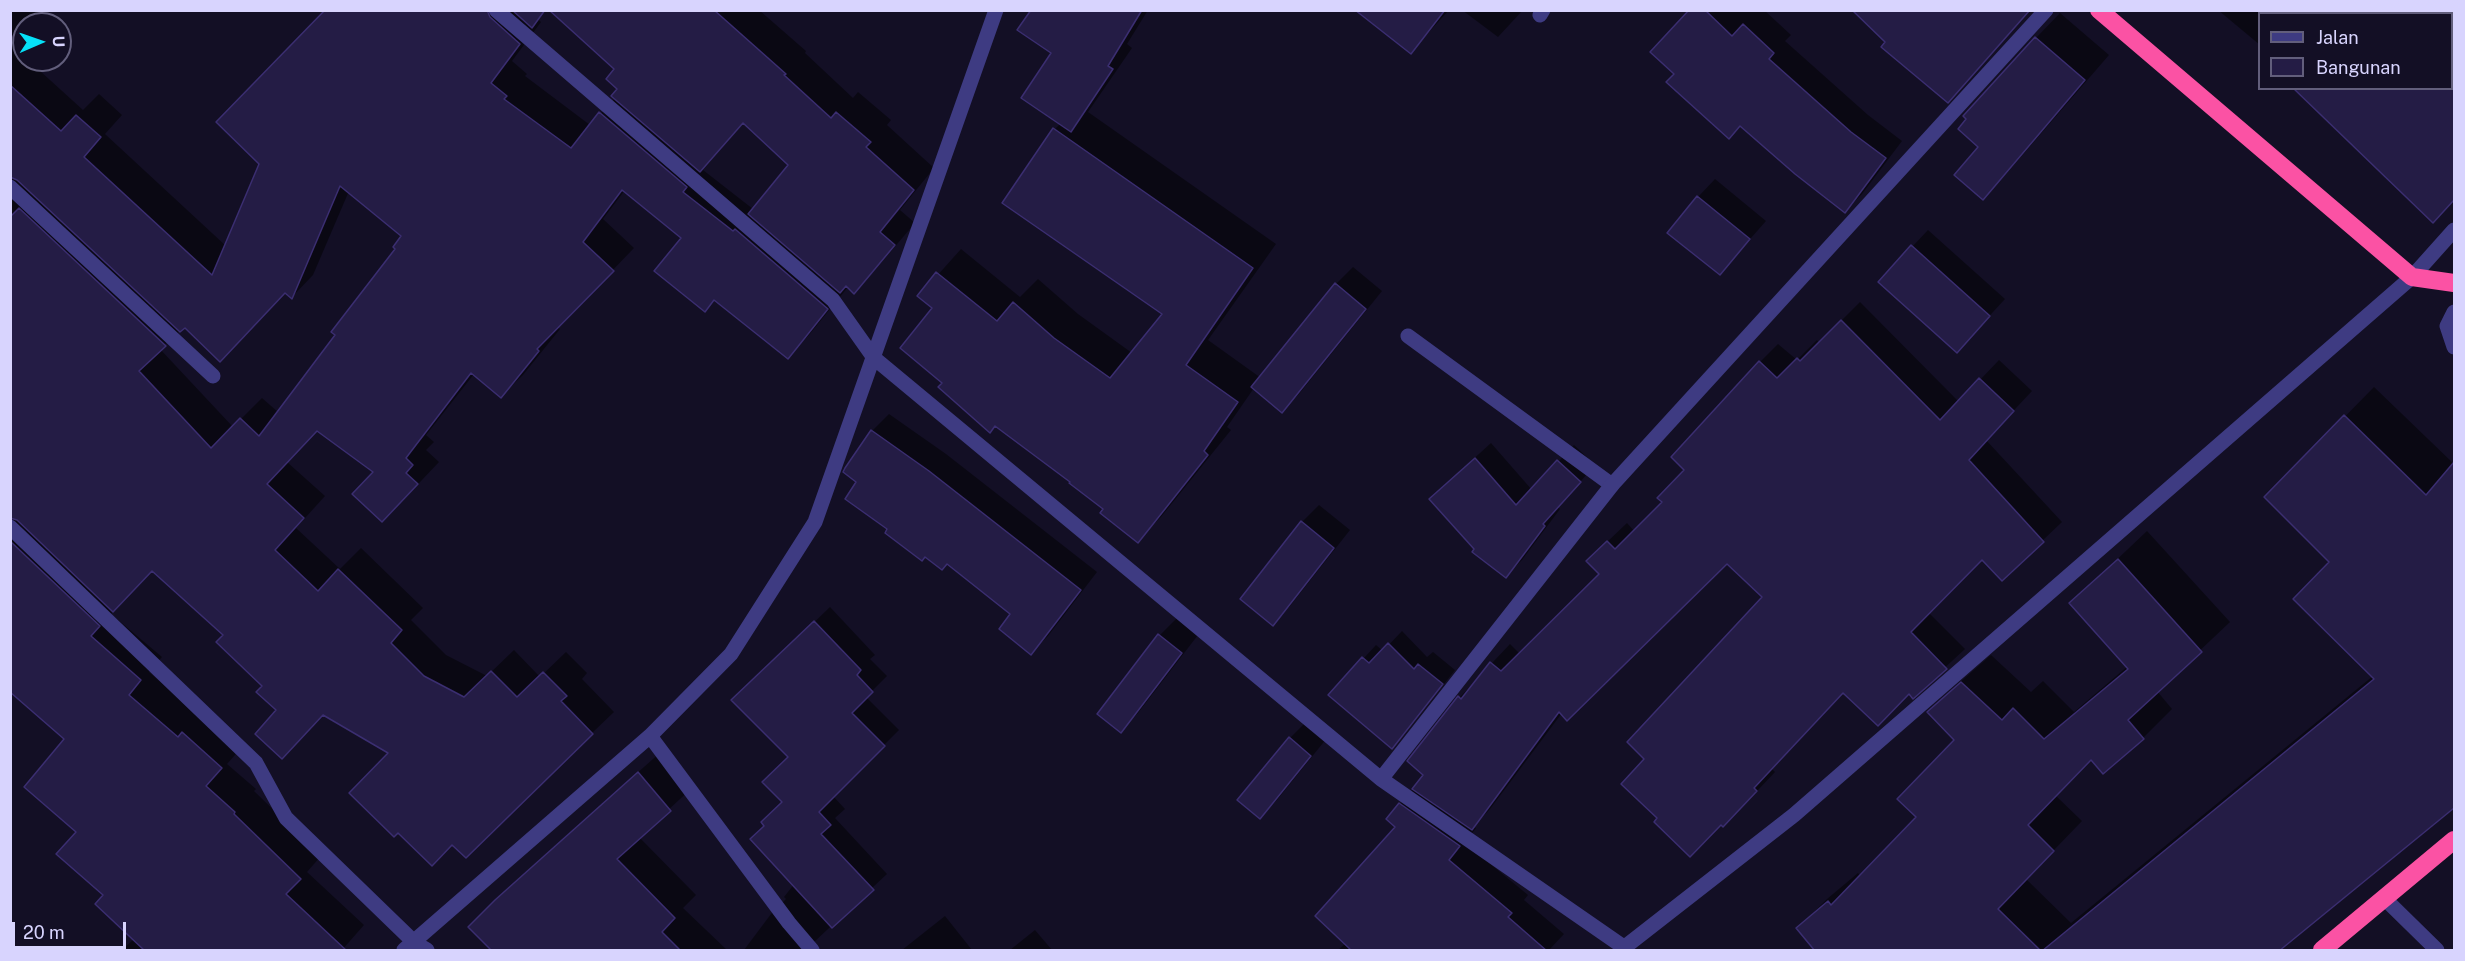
<!DOCTYPE html>
<html>
<head>
<meta charset="utf-8">
<style>
	body { margin:0 }
	#map { position:relative; width:2465px; height:961px; overflow:hidden; background:#130f25; font-family:"Public Sans",sans-serif }
	canvas { display:block }
	.frame { position:absolute; inset:0; border:12px solid #d8d4fe; pointer-events:none }
	.legend { position:absolute; left:2258px; top:12px; width:195px; height:78px; box-sizing:border-box; background:#130f25; border:2px solid #625e7c; margin:0; padding:8px 10px; list-style:none; font-size:18px; color:#d8d4fe }
	.legend li { display:flex; align-items:center; gap:12px; height:30px }
	.legend b { width:30px; border:2px solid #625e7c }
	.north { position:absolute; left:12px; top:12px; width:60px; height:60px; box-sizing:border-box; background:#130f25; border:2px solid #625e7c; border-radius:50%; rotate:88deg; font-size:16px; font-weight:700; line-height:24px; text-align:center; color:#d8d4fe }
	.north::after { content:''; display:block; margin:auto; width:21px; height:27px; background:#06e1f8; clip-path:polygon(50% 0,100% 100%,50% 72%,0 100%) }
	.scale { position:absolute; left:12px; top:922px; width:114px; height:27px; box-sizing:border-box; border:3px solid #d8d4fe; border-top:0; padding-left:8px; font-size:18px; line-height:21px; white-space:nowrap; color:#d8d4fe; -webkit-text-stroke:4px #130f25; paint-order:stroke }
</style>
</head>
<body>
<div id="map">
<canvas width="2465" height="961"></canvas>
<div class="frame"></div>
<ul class="legend">
<li><b style="height:8px;background:#3e3b82"></b>Jalan</li>
<li><b style="height:16px;background:#241c45"></b>Bangunan</li>
</ul>
<div class="north">U</div>
<div class="scale">20 m</div>
</div>
<script>
const ctx = document.querySelector('canvas').getContext('2d');
ctx.lineJoin = 'round';
function fill(path, color) {
  ctx.fillStyle = color;
  ctx.fill(path, 'evenodd');
}
function stroke(path, color, width, dash) {
  ctx.strokeStyle = color;
  ctx.lineWidth = width;
  ctx.lineCap = dash ? 'butt' : 'round';
  ctx.setLineDash(dash || []);
  ctx.stroke(path);
}
fill(new Path2D(`
	M 10,10 L 41,10 L 10,37 Z
	M 327,10 L 528,10 L 541,22 L 512,61 L 527,74 L 525,76 L 590,125 L 622,91 L 648,68 L 575,10 L 759,10 L 806,51 L 805,53 L 853,98 L 858,92 L 891,120 L 887,125 L 934,168 L 900,210 L 915,223 L 875,270 L 854,292 L 848,287 L 809,335 L 788,357 L 715,299 L 705,310 L 683,237 L 625,190 L 603,219 L 634,248 L 558,327 L 560,329 L 523,375 L 501,396 L 474,374 L 426,435 L 434,442 L 426,450 L 439,462 L 404,499 L 375,472 L 318,429 L 287,462 L 325,496 L 296,528 L 340,569 L 361,548 L 423,608 L 411,620 L 446,655 L 487,676 L 514,650 L 540,677 L 566,652 L 587,673 L 582,679 L 614,712 L 592,733 L 390,752 L 324,714 L 278,710 L 264,686 L 225,635 L 153,569 L 111,614 L 162,657 L 149,672 L 200,716 L 243,746 L 227,764 L 256,789 L 254,791 L 321,856 L 307,872 L 364,925 L 342,950 L 122,950 L 134,939 L 105,895 L 78,831 L 66,739 L 10,690 L 10,44 L 24,56 L 24,60 L 28,60 L 83,110 L 99,94 L 122,115 L 105,134 L 226,246 ZM 744,122 L 790,165 L 753,209 L 703,170 ZM 349,191 L 403,236 L 337,334 L 278,412 L 262,398 L 233,427 L 160,349 L 185,326 L 286,292 L 292,297 L 313,275 Z
	M 1033,10 L 1148,10 L 1127,44 L 1132,48 L 1088,112 L 1276,244 L 1208,340 L 1261,378 L 1336,284 L 1353,267 L 1382,291 L 1299,394 L 1282,411 L 1254,388 L 1227,427 L 1231,430 L 1161,517 L 1137,541 L 1105,508 L 945,382 L 934,308 L 919,296 L 961,249 L 1020,297 L 1038,279 L 1078,314 L 1132,353 L 1164,314 L 1055,129 L 1061,123 L 1053,53 Z
	M 1357,10 L 1449,10 L 1411,52 Z
	M 1462,10 L 1523,10 L 1498,37 Z
	M 1691,10 L 1764,10 L 1791,35 L 1785,41 L 1868,115 L 1902,141 L 1862,194 L 1845,211 L 1741,125 L 1676,74 Z
	M 1854,10 L 2030,10 L 1965,83 Z
	M 2218,10 L 2454,10 L 2454,199 L 2433,221 L 2452,88 L 2452,14 L 2260,14 L 2260,45 Z
	M 2060,13 L 2109,55 L 2007,173 L 1983,198 L 2036,38 Z
	M 1715,179 L 1766,221 L 1720,273 L 1670,233 L 1698,197 Z
	M 1928,230 L 2005,299 L 1957,351 L 1880,281 Z
	M 1860,302 L 1959,402 L 1999,360 L 2032,391 L 1986,440 L 2062,522 L 2002,579 L 1982,557 L 1928,612 L 1965,649 L 1913,697 L 1909,693 L 1843,691 L 1771,768 L 1775,772 L 1742,807 L 1659,818 L 1646,758 L 1764,597 L 1727,562 L 1562,713 L 1490,809 L 1473,827 L 1476,828 L 1465,843 L 1528,895 L 1524,900 L 1564,934 L 1549,950 L 1338,950 L 1346,943 L 1397,827 L 1400,804 L 1425,775 L 1409,761 L 1460,697 L 1510,644 L 1520,654 L 1601,574 L 1607,542 L 1627,523 L 1635,532 L 1664,502 L 1760,362 L 1778,344 L 1797,360 L 1817,340 L 1819,343 Z
	M 2374,387 L 2454,464 L 2454,806 L 2277,950 L 1817,950 L 1798,928 L 1827,899 L 1858,873 L 1861,877 L 1918,817 L 1957,740 L 1929,712 L 1958,684 L 1991,655 L 2031,692 L 2043,681 L 2074,712 L 2128,666 L 2071,603 L 2147,531 L 2230,622 L 2157,691 L 2172,709 L 2143,738 L 2092,758 L 2055,795 L 2082,821 L 2026,879 L 2071,923 L 2373,676 L 2331,562 L 2266,497 Z
	M 889,414 L 946,454 L 1097,572 L 1048,636 L 1031,653 L 1013,614 L 948,562 L 889,529 L 858,482 L 872,431 Z
	M 1491,443 L 1532,490 L 1574,445 L 1595,465 L 1558,507 L 1560,509 L 1522,560 L 1506,576 L 1476,549 L 1447,483 Z
	M 1319,505 L 1350,530 L 1290,606 L 1273,624 L 1302,522 Z
	M 830,607 L 875,655 L 870,659 L 887,676 L 866,697 L 899,730 L 833,796 L 845,809 L 835,818 L 887,874 L 813,943 L 820,950 L 744,950 L 771,914 L 786,899 L 784,897 L 795,883 L 766,825 L 784,802 L 790,757 L 748,686 Z
	M 1177,618 L 1198,635 L 1138,713 L 1121,731 L 1099,713 L 1160,635 Z
	M 1402,631 L 1427,657 L 1433,652 L 1455,670 L 1405,734 L 1392,747 L 1330,695 L 1376,645 L 1383,651 Z
	M 1307,721 L 1327,738 L 1277,800 L 1260,817 L 1290,738 Z
	M 662,751 L 693,787 L 639,837 L 696,895 L 683,908 L 727,950 L 494,950 L 471,927 L 519,878 Z
	M 945,916 L 972,950 L 902,950 Z
	M 1035,930 L 1052,950 L 1010,950 Z`), '#0007');
const building = new Path2D(`
	M 325,10 L 487,10 L 490,17 L 520,44 L 491,83 L 507,96 L 504,99 L 571,148 L 599,112 L 687,187 L 683,192 L 733,231 L 735,229 L 828,309 L 788,359 L 714,300 L 705,312 L 654,271 L 681,238 L 622,190 L 583,242 L 614,271 L 537,349 L 539,351 L 501,398 L 471,373 L 406,458 L 413,465 L 406,473 L 418,484 L 382,522 L 352,494 L 373,472 L 317,431 L 267,484 L 304,518 L 275,550 L 318,591 L 338,569 L 402,630 L 391,643 L 424,676 L 464,697 L 491,671 L 517,697 L 543,672 L 567,696 L 561,701 L 593,734 L 466,858 L 452,845 L 432,866 L 398,833 L 394,837 L 349,793 L 388,753 L 323,715 L 282,759 L 255,734 L 276,710 L 256,692 L 262,686 L 216,642 L 223,635 L 152,571 L 113,612 L 17,520 L 10,518 L 10,217 L 19,208 L 166,346 L 139,371 L 211,448 L 240,418 L 259,436 L 335,335 L 331,332 L 395,249 L 393,247 L 401,236 L 340,186 L 292,299 L 285,293 L 220,362 L 185,328 L 180,332 L 17,180 L 10,177 L 10,85 L 61,131 L 76,115 L 101,137 L 84,157 L 212,275 L 259,164 L 216,122 Z
	M 512,10 L 545,10 L 532,28 Z
	M 549,10 L 714,10 L 786,74 L 784,75 L 831,118 L 836,112 L 871,142 L 866,147 L 914,190 L 880,232 L 895,245 L 854,294 L 846,286 L 840,293 L 748,214 L 788,165 L 743,123 L 700,172 L 611,96 L 617,89 L 606,79 L 614,69 Z
	M 1031,10 L 1142,10 L 1108,66 L 1113,69 L 1071,132 L 1021,98 L 1051,53 L 1017,30 Z
	M 1355,10 L 1445,10 L 1411,54 Z
	M 1689,10 L 1705,10 L 1732,36 L 1743,24 L 1774,53 L 1769,59 L 1851,132 L 1886,158 L 1845,213 L 1795,174 L 1740,126 L 1729,139 L 1666,82 L 1674,74 L 1650,52 Z
	M 1852,10 L 2030,10 L 1948,103 L 1881,47 L 1885,42 Z
	M 2035,37 L 2085,80 L 1983,200 L 1954,175 L 1978,147 L 1958,129 L 1966,119 L 1963,116 Z
	M 2293,88 L 2454,88 L 2454,200 L 2433,223 Z
	M 1053,128 L 1253,268 L 1186,365 L 1238,402 L 1204,451 L 1208,455 L 1138,543 L 1100,513 L 1103,509 L 1069,483 L 1070,482 L 995,426 L 990,433 L 938,387 L 942,383 L 900,348 L 932,308 L 917,296 L 936,272 L 997,321 L 1013,302 L 1054,338 L 1110,378 L 1162,314 L 1002,203 Z
	M 1697,196 L 1750,239 L 1720,275 L 1667,233 Z
	M 1911,245 L 1990,316 L 1957,353 L 1878,282 Z
	M 1335,283 L 1366,309 L 1282,413 L 1251,387 Z
	M 1841,320 L 1940,420 L 1979,378 L 2014,411 L 1969,460 L 2044,542 L 2002,581 L 1982,560 L 1911,632 L 1947,669 L 1913,699 L 1909,694 L 1878,726 L 1843,693 L 1754,788 L 1757,791 L 1723,827 L 1721,825 L 1690,857 L 1654,822 L 1657,818 L 1621,784 L 1644,759 L 1627,742 L 1762,597 L 1727,564 L 1567,721 L 1559,712 L 1472,830 L 1412,789 L 1423,775 L 1407,761 L 1458,696 L 1461,699 L 1490,662 L 1501,671 L 1599,574 L 1586,561 L 1607,541 L 1615,549 L 1662,502 L 1657,498 L 1684,470 L 1671,457 L 1759,361 L 1777,378 L 1797,358 L 1800,361 Z
	M 2344,415 L 2426,495 L 2454,462 L 2454,808 L 2279,951 L 2042,951 L 2374,679 L 2293,599 L 2329,562 L 2264,497 Z
	M 871,430 L 929,471 L 1081,590 L 1031,655 L 999,629 L 1010,614 L 947,564 L 942,570 L 925,557 L 922,561 L 885,533 L 887,529 L 845,499 L 856,482 L 843,472 L 845,468 Z
	M 1475,458 L 1516,505 L 1557,460 L 1581,482 L 1543,524 L 1545,526 L 1506,578 L 1472,552 L 1474,549 L 1429,499 Z
	M 1301,521 L 1334,548 L 1273,626 L 1240,599 Z
	M 10,541 L 100,626 L 91,636 L 141,680 L 129,695 L 178,737 L 182,732 L 222,768 L 206,786 L 235,812 L 234,814 L 301,879 L 286,894 L 347,951 L 145,951 L 95,904 L 103,895 L 56,854 L 76,832 L 24,787 L 64,739 L 10,692 Z
	M 2118,559 L 2202,652 L 2128,720 L 2144,739 L 2103,774 L 2091,760 L 2028,825 L 2054,851 L 1998,909 L 2041,951 L 1815,951 L 1796,928 L 1828,901 L 1831,905 L 1916,817 L 1897,799 L 1954,740 L 1927,712 L 1961,682 L 2002,720 L 2013,708 L 2044,739 L 2128,669 L 2069,603 Z
	M 814,621 L 861,670 L 857,675 L 873,692 L 852,713 L 885,746 L 819,812 L 831,825 L 821,834 L 874,890 L 832,928 L 750,839 L 764,826 L 761,822 L 782,802 L 762,782 L 788,757 L 731,700 Z
	M 1158,634 L 1182,653 L 1121,733 L 1097,714 Z
	M 1388,643 L 1414,669 L 1418,664 L 1443,684 L 1392,749 L 1328,695 L 1362,657 L 1369,663 Z
	M 1289,737 L 1311,756 L 1260,819 L 1237,800 Z
	M 638,772 L 671,811 L 617,859 L 675,918 L 662,932 L 681,951 L 492,951 L 468,927 L 495,900 Z
	M 1399,803 L 1460,846 L 1449,860 L 1512,913 L 1508,917 L 1547,951 L 1352,951 L 1315,916 L 1395,827 L 1386,819 Z`);
fill(building, '#241c45');
stroke(building, '#3b2e71', 1.5);
stroke(new Path2D(`
	M 1540,15 L 1543,10
	M 2454,312 L 2447,326 L 2454,347
	M 1408,336 L 1612,485
	M 2385,899 L 2437,950`), '#3e3b82', 15);
stroke(new Path2D(`
	M 496,10 L 833,300 L 874,358 L 1381,779 L 1625,948
	M 10,187 L 213,376
	M 10,527 L 256,763 L 286,818 L 415,943 L 427,950
	M 650,736 L 789,923 L 812,950
	M 1381,779 L 1612,485 L 2046,10
	M 404,950 L 650,736 L 731,654 L 815,522 L 996,10
	M 1621,950 L 1794,815 L 2412,277 L 2454,230`), '#3e3b82', 15);
stroke(new Path2D(`
	M 2099,10 L 2412,277 L 2454,283
	M 2322,950 L 2454,840`), '#fb52a4', 18);
</script>
</body>
</html>
